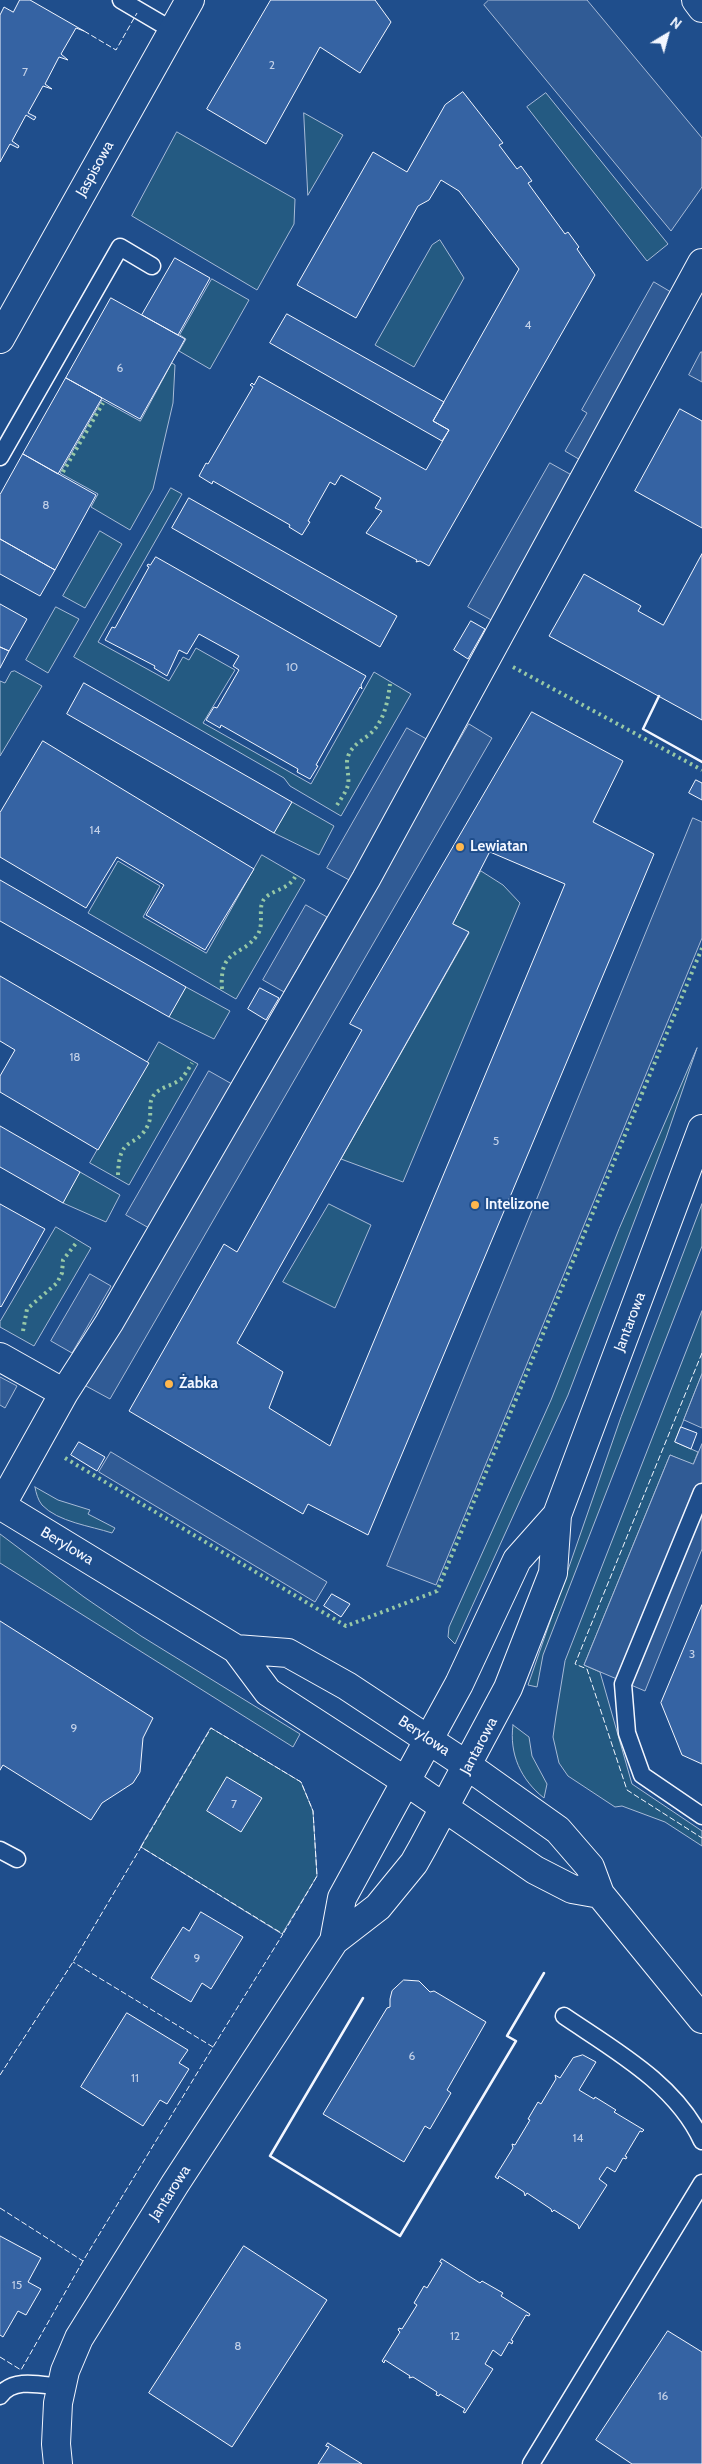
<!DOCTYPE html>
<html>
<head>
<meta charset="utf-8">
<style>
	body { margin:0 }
	#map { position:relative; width:702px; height:2464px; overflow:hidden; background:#1f4e8c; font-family:Cabin,sans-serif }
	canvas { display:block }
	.north { position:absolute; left:642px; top:10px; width:50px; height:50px; -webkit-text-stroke:4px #1f4e8c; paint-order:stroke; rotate:37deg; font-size:14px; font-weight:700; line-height:20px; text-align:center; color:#f2f6ff }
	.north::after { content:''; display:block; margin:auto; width:18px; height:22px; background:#f2f6ff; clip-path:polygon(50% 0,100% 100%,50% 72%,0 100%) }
</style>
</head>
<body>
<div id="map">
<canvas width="702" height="2464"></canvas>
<div class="north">N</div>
</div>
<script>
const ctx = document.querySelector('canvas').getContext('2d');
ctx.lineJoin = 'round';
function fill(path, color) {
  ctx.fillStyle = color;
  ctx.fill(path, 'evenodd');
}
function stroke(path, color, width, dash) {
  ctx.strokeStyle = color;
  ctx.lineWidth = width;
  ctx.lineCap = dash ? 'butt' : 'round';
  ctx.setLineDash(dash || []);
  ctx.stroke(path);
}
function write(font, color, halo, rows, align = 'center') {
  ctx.font = font + ' Cabin,sans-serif';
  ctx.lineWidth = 4;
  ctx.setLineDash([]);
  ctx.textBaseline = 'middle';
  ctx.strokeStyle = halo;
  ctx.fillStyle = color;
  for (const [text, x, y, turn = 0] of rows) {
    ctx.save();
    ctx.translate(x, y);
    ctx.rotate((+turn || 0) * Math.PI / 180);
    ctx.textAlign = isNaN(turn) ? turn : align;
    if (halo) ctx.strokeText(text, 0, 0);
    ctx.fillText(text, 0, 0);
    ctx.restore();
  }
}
const green = new Path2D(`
	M 546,93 L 668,244 L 647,261 L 527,107 Z
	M 304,113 L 343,135 L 308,195 Z
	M 177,132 L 295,199 L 294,224 L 257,290 L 132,216 Z
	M 440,240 L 464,278 L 414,367 L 375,345 L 432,245 Z
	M 212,279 L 249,300 L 210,369 L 179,351 L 186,339 L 180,335 Z
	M 172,363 L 175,365 L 173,403 L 153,489 L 130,530 L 91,507 L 98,494 L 60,473 L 102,400 L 140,421 Z
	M 171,488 L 182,494 L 98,642 L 169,681 L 183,657 L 189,660 L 196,648 L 235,670 L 203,723 L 311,784 L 374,672 L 411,694 L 341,816 L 290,786 L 284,778 L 74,657 Z
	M 100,531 L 122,544 L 85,608 L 63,596 Z
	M 56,607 L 79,619 L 48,673 L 26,660 Z
	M 15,671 L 42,686 L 0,756 L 0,681 L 5,683 L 11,672 Z
	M 292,802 L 334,826 L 319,855 L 274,833 Z
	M 262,855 L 305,880 L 236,999 L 88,913 L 118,861 L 160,886 L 143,917 L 206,953 Z
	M 481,871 L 503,885 L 520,903 L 403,1182 L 341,1159 L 469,933 L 453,924 Z
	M 186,987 L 230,1011 L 214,1039 L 169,1017 Z
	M 159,1042 L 198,1064 L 129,1185 L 90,1163 Z
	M 697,1048 L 666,1138 L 568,1395 L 455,1644 L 448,1637 L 449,1627 L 551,1400 L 619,1229 Z
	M 80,1172 L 120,1195 L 106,1222 L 63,1203 Z
	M 329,1204 L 371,1225 L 335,1308 L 283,1282 Z
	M 702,1204 L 702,1246 L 543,1655 L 537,1687 L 528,1685 L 621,1417 Z
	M 56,1227 L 91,1248 L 34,1346 L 0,1327 L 0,1322 Z
	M 702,1311 L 702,1374 L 675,1442 L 698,1452 L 693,1465 L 670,1455 L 584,1665 L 600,1672 L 632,1784 L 702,1831 L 702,1846 L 665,1822 L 622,1806 L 615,1807 L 568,1776 L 559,1763 L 553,1737 L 556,1716 L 565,1661 Z
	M 35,1487 L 58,1500 L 90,1510 L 88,1514 L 115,1528 L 112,1533 C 91,1526 58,1522 42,1505 C 38,1500 36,1493 35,1487 Z
	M 0,1534 L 84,1597 L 141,1636 L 300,1734 L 293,1747 L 0,1563 Z
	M 513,1725 L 529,1737 L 532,1756 L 547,1784 L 544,1798 C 521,1780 509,1754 513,1725 Z
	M 211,1728 L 301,1782 L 313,1811 L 317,1876 L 282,1934 L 141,1847 Z`);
fill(green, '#245a82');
stroke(green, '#a8bbd7', 1);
const parking = new Path2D(`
	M 489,0 L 587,0 L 702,138 L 702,187 L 671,231 L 484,5 Z
	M 654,282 L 676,295 L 582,461 L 565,451 L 587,413 L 582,410 Z
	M 701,352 L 702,352 L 702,382 L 689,375 Z
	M 550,463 L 577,478 L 495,622 L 468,607 Z
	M 469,724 L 492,738 L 110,1399 L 86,1386 Z
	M 407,728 L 430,741 L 351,881 L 327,868 Z
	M 693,818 L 702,822 L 702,938 L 436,1585 L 387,1566 Z
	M 306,905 L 327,917 L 284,992 L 263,980 Z
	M 209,1071 L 232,1084 L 149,1228 L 126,1215 Z
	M 90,1274 L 111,1286 L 72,1353 L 51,1341 Z
	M 702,1374 L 702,1428 L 684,1420 Z
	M 0,1377 L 17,1386 L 5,1408 L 0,1405 Z
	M 702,1444 L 702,1549 L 645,1691 L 584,1665 L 670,1455 L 693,1464 Z
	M 111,1452 L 327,1582 L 315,1602 L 99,1472 Z`);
fill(parking, '#305b95');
stroke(parking, '#a8bbd7', 1);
const building = new Path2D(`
	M 20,0 L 30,0 L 84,31 L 76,28 L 61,54 L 68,60 L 59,57 L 45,84 L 52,89 L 43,86 L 28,113 L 36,117 L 34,120 L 26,115 L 12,141 L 19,146 L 18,148 L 10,144 L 0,162 L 0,15 L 4,7 L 13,12 Z
	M 271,0 L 375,0 L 391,22 L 360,73 L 320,47 L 266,144 L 207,109 Z
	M 463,92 L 503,143 L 499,145 L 517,169 L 521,166 L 532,181 L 528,183 L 530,186 L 565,234 L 568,232 L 579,247 L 577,249 L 595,275 L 429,566 L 420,561 L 416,562 L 417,560 L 366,533 L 382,511 L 375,508 L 381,498 L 341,475 L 335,485 L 330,482 L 308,521 L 310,522 L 302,535 L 289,527 L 290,525 L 213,481 L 212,484 L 199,476 L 206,463 L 208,464 L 253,387 L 250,385 L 252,383 L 254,385 L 259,376 L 426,470 L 449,430 L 433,421 L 519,269 L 459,191 L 441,180 L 429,200 L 418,206 L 356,318 L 297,285 L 373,152 L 407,172 L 445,105 Z
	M 175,258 L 210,278 L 178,335 L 142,315 Z
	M 111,298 L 185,339 L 140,419 L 66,378 Z
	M 287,314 L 444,402 L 433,421 L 449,430 L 442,441 L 270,343 Z
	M 66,378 L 102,398 L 58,474 L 23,454 Z
	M 680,409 L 702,421 L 702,528 L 635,491 Z
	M 23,454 L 96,495 L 55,570 L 0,539 L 0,495 Z
	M 189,498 L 397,616 L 380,647 L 172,528 Z
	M 0,539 L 55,570 L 40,596 L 0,574 Z
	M 702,554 L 702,720 L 549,636 L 584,574 L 641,606 L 638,611 L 663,625 Z
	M 156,557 L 366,676 L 361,685 L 362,689 L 360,687 L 316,765 L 318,766 L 310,779 L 297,772 L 298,769 L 221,725 L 220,728 L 206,720 L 214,707 L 217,708 L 239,670 L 233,666 L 239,656 L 199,634 L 187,654 L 179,650 L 167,676 L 154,668 L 155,666 L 105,640 L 112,627 L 115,628 L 149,567 L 147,566 L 148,564 L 150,565 Z
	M 0,604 L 27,619 L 9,651 L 0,647 Z
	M 471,621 L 485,629 L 468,659 L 454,650 Z
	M 0,647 L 9,651 L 0,668 Z
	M 84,683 L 292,802 L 274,833 L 67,714 Z
	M 532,712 L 623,761 L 593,822 L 654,854 L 368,1535 L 308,1504 L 303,1514 L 129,1411 L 224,1244 L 237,1252 L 362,1030 L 350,1024 ZM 490,852 L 565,884 L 330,1446 L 269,1408 L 283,1372 L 237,1343 L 469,932 L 453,924 Z
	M 43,741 L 254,869 L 205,950 L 146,915 L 164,885 L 117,857 L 86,908 L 0,857 L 0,813 Z
	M 696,780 L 702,783 L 702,800 L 689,793 Z
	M 0,880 L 186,987 L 169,1017 L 0,921 Z
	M 0,976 L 149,1063 L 98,1150 L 0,1092 L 0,1076 L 15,1050 L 0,1041 Z
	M 260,988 L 279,998 L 266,1020 L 248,1009 Z
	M 0,1126 L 80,1172 L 63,1203 L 0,1167 Z
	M 0,1204 L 45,1229 L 1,1307 L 0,1306 Z
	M 681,1427 L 697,1433 L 691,1449 L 675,1442 Z
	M 79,1442 L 105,1457 L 97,1471 L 71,1455 Z
	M 332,1594 L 350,1604 L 341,1617 L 324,1606 Z
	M 702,1605 L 702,1764 L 682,1755 L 661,1703 Z
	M 0,1621 L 153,1718 L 143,1738 L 140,1772 L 133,1783 L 102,1803 L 91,1820 L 3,1765 L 0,1770 Z
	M 227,1777 L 262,1798 L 241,1832 L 207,1811 Z
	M 201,1912 L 243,1937 L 211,1989 L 202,1983 L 191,2002 L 151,1978 L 183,1927 L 189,1931 Z
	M 404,1980 L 419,1981 L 430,1992 L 434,1991 L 486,2022 L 447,2090 L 451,2093 L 430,2129 L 425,2126 L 404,2162 L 323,2114 L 387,2008 L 390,2007 L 390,1999 L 392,1991 Z
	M 127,2013 L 188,2050 L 179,2063 L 189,2069 L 167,2104 L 160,2100 L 143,2126 L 81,2087 Z
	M 583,2055 L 596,2062 L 579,2090 L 594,2099 L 595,2097 L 616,2110 L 614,2112 L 644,2130 L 642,2132 L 640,2131 L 625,2156 L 627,2157 L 626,2159 L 623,2158 L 615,2172 L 607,2167 L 599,2179 L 607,2185 L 579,2229 L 578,2225 L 554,2210 L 552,2212 L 551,2209 L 527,2193 L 525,2196 L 524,2192 L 499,2176 L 498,2179 L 495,2177 L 513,2148 L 512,2144 L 515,2145 L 530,2120 L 528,2119 L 538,2102 L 541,2104 L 556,2079 L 555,2075 L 560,2078 L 573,2058 Z
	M 0,2236 L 41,2258 L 28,2282 L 41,2289 L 26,2315 L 18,2311 L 3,2337 L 0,2335 Z
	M 244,2246 L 327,2300 L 232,2447 L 149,2393 Z
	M 442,2259 L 480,2283 L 482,2281 L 503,2293 L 501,2296 L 530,2314 L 529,2316 L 526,2315 L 511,2340 L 513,2341 L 512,2344 L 509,2342 L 501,2356 L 493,2350 L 485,2364 L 493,2369 L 465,2413 L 463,2412 L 465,2409 L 440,2394 L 439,2396 L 436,2395 L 437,2392 L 413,2377 L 409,2378 L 410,2376 L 385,2360 L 384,2363 L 382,2361 L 400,2332 L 398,2330 L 399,2328 L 402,2329 L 417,2305 L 414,2303 L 424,2286 L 427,2288 L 442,2263 L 440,2262 Z
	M 668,2331 L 702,2352 L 702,2464 L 632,2464 L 596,2440 Z
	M 328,2443 L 362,2464 L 318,2464 L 329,2447 L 326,2446 Z`);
fill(building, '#3563a3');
stroke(building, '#f2f6ff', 1);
const service = new Path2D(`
	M 121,0 L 172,30
	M 0,457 L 120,247 L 152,266
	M 702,1492 L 623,1684 L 627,1733 L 642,1775 L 702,1816
	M 0,1850 L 17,1859
	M 564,2016 C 614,2050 676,2084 702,2141
	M 0,2396 C 13,2377 41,2385 61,2387
	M 531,2464 L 702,2183`);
const minor = new Path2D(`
	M 0,339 L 190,0
	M 0,1357 L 64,1393 L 109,1323 L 366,879 L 702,263
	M 0,1505 L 236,1649 L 268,1692 L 407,1782 L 535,1870 L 572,1889 L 600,1894
	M 1,1506 L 64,1393
	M 236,1649 L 288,1653 L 347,1686 L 468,1766 L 558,1830 L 590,1867 L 600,1894 L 702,2019
	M 334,1941 L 342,1898 L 459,1684 L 517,1560 L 557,1515
	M 58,2464 L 56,2444 L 58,2403 L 65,2371 L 79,2338 L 175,2184 L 334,1941 L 378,1907 L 414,1863 L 423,1847 L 508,1688 L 553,1573 L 557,1515 L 702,1129`);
const primary = new Path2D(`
	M 696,0 L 702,8`);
stroke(service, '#f2f6ff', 19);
stroke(minor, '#f2f6ff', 30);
stroke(primary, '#f2f6ff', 30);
stroke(service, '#1f4e8c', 16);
stroke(minor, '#1f4e8c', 28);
stroke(primary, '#1f4e8c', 28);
stroke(new Path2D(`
	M 63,472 L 103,403
	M 513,667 L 702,770
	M 337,805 C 341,799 346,792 348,785 C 350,774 344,764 349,754 C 354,743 366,739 374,730 C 385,717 388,700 390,684
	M 222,989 C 219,947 242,958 258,934 C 265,922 256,906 266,897 C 276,889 288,889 295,877
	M 118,1175 C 119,1133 136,1150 148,1125 C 153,1115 147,1103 154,1095 C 161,1086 173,1086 181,1079 C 185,1075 189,1068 192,1063
	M 23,1331 L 27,1309 L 57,1283 L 62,1273 L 63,1260 L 77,1242
	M 65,1458 L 346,1626 L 437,1591 L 702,948`), '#97c8a6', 4, [2.5, 4]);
stroke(new Path2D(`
	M 84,31 L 116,50 L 137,13
	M 702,1353 L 575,1664 L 587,1669 L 627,1790 L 702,1838
	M 141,1847 L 211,1728 L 301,1782 L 313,1811 L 317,1876 L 283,1934
	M 0,2075 L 73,1962 L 141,1847 L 283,1934 L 213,2047
	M 0,2208 L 83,2261 L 213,2047 L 73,1962
	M 0,2357 L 21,2370 L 83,2261`), '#f2f6ff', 1, [6, 2.5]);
stroke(new Path2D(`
	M 659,696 L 643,729 L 702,762
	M 363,1998 L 270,2156 L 400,2236 L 516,2041 L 507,2036 L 544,1973`), '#f2f6ff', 2.5);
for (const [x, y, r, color] of [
	[460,847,5,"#ffb74d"],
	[475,1205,5,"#ffb74d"],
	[169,1384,5,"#ffb74d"]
]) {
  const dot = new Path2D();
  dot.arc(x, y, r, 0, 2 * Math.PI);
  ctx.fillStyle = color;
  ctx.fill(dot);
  stroke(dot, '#1f4e8c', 2);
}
write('12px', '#c3d1e8', null, [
	["2",272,65],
	["7",25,72],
	["4",528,325],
	["6",120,368],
	["8",46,505],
	["10",292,667],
	["14",95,830],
	["18",75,1057],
	["5",496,1141],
	["3",692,1654],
	["9",74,1728],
	["7",234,1804],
	["9",197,1958],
	["6",412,2056],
	["11",135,2078],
	["14",578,2138],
	["15",17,2285],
	["12",455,2336],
	["8",238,2346],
	["16",663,2396]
]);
write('15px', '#f2f6ff', '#1f4e8c', [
	["Jaspisowa",95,169,-61],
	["Jantarowa",630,1322,-69],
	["Berylowa",67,1546,31],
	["Berylowa",424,1736,34],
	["Jantarowa",479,1746,-62],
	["Jantarowa",170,2193,-57]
]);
write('bold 15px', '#f2f6ff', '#1f4e8c', [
	["Lewiatan",470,847],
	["Intelizone",485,1205],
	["Żabka",179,1384]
], 'left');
</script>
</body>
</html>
